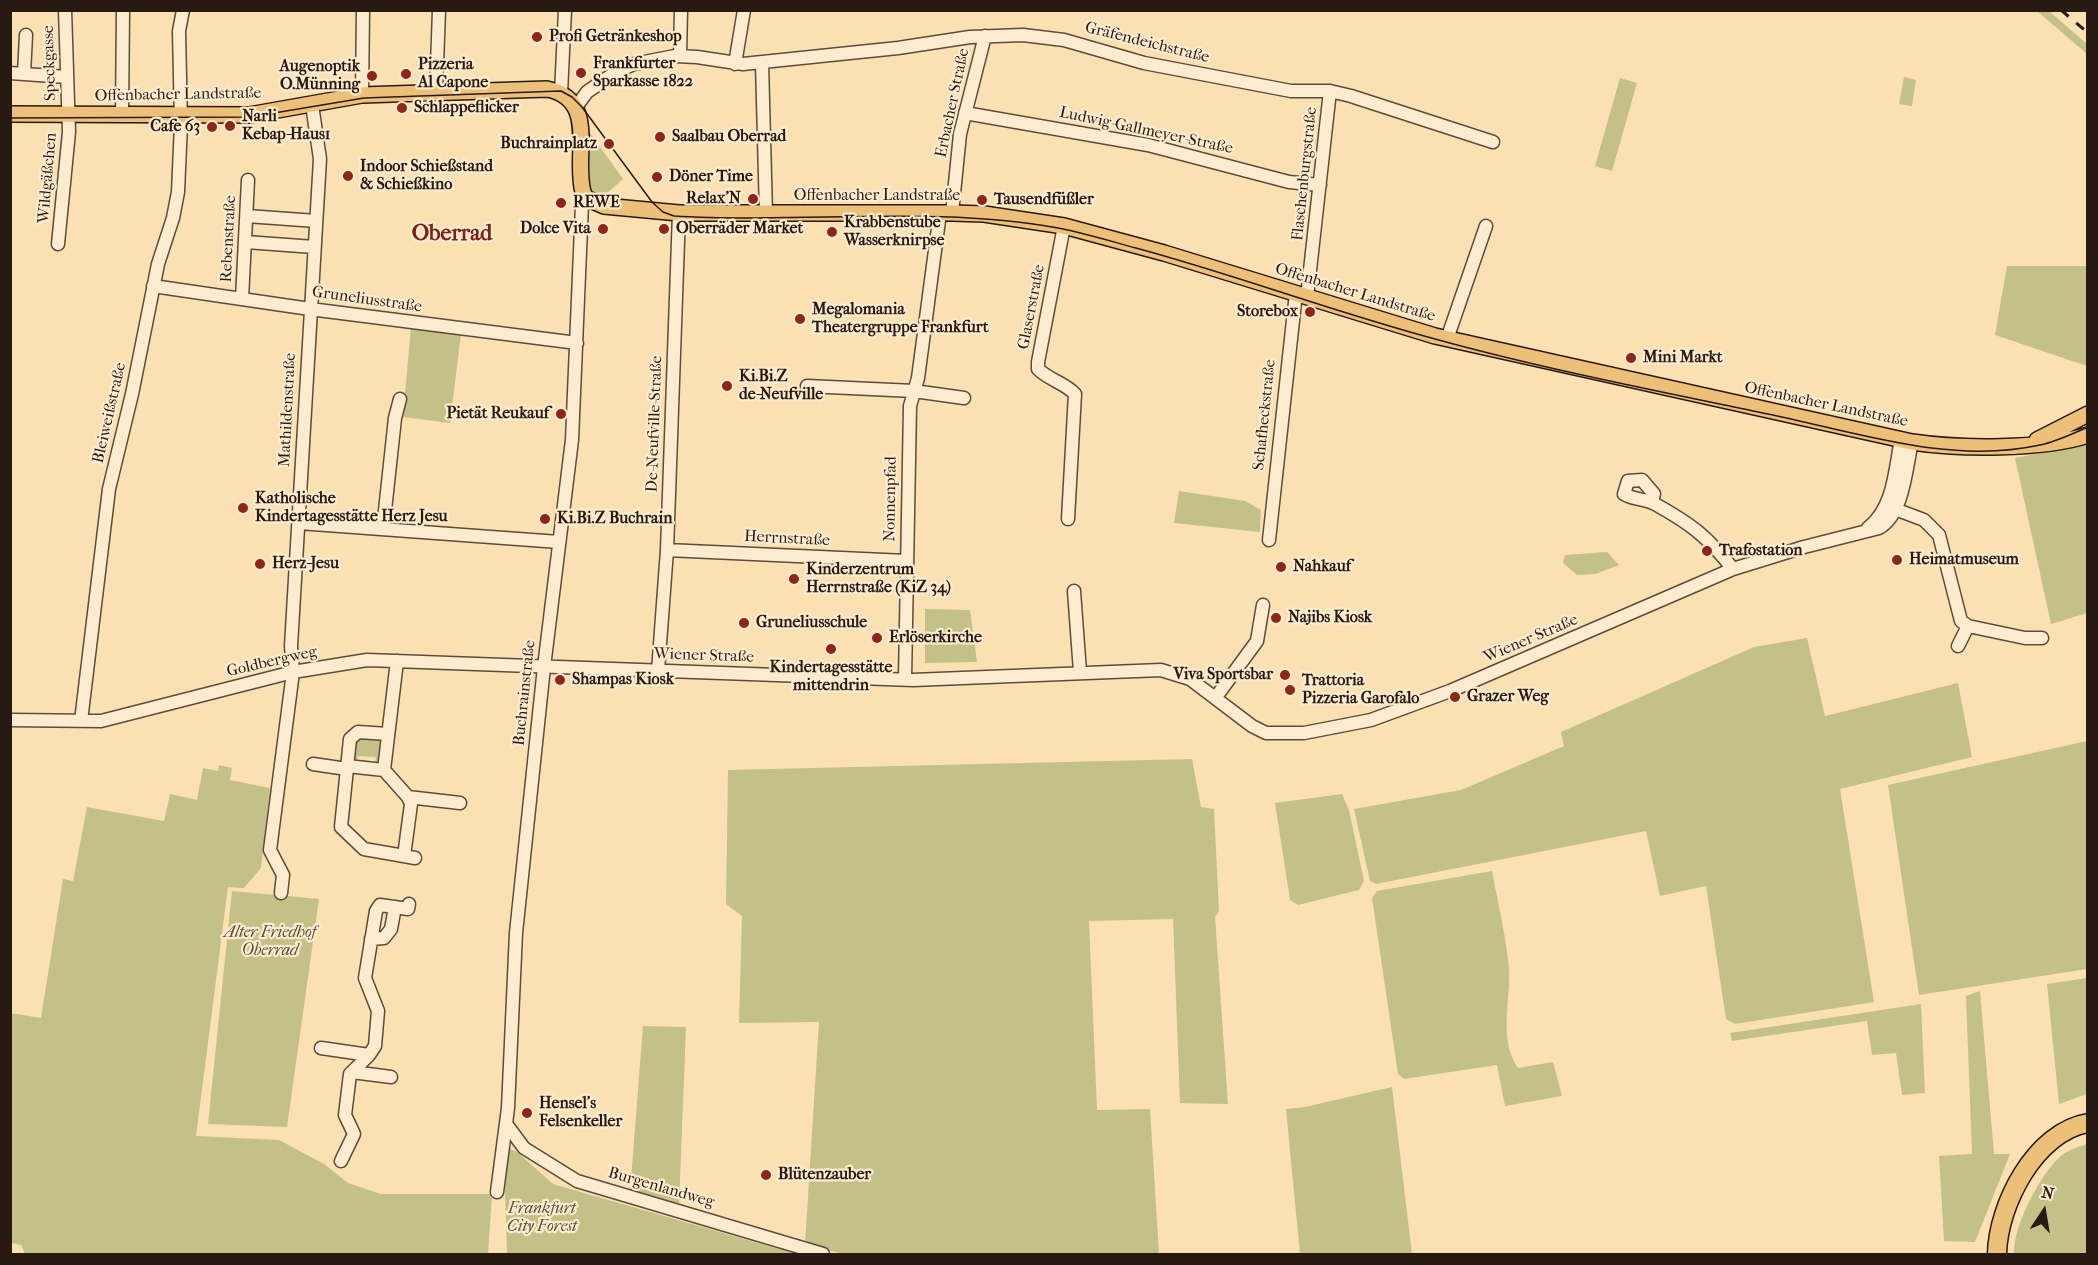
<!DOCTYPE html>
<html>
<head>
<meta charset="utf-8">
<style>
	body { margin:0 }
	#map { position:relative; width:2098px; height:1265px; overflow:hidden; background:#fae0b3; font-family:"IM FELL French Canon",serif }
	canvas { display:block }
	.frame { position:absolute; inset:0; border:12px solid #281a12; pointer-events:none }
	.north { position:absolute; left:2014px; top:1181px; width:60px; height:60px; -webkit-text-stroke:4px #fcebce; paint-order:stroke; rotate:12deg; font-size:16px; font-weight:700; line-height:24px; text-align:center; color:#281a12 }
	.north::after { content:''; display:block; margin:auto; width:21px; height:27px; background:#281a12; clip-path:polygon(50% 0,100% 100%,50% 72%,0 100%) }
</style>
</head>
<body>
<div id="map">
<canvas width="2098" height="1265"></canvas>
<div class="frame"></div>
<div class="north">N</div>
</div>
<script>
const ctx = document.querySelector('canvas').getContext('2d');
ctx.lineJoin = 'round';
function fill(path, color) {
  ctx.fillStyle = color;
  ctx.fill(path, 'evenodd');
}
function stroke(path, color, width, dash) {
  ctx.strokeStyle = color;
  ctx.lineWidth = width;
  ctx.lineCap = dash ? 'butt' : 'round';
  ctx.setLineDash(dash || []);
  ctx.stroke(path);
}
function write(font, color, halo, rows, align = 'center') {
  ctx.font = font + ' "IM FELL French Canon",serif';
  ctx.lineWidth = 4.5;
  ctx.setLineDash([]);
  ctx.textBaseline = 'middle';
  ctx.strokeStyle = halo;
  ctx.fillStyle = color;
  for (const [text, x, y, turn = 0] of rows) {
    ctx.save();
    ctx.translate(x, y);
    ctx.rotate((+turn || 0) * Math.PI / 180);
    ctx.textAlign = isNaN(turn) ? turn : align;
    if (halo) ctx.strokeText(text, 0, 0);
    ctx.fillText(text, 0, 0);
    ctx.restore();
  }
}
fill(new Path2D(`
	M 2037,11 L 2049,11 L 2087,44 L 2087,54 Z
	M 1904,77 L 1916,80 L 1912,106 L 1899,104 Z
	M 1620,78 L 1637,83 L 1612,171 L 1595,166 Z
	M 588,130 L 623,179 L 605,195 L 594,192 L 590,187 Z
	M 2007,266 L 2087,266 L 2087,366 L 1995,335 Z
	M 411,327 L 461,334 L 450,423 L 403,417 Z
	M 2087,444 L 2087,613 L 2051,624 L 2015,458 Z
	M 1179,491 L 1245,501 L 1261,510 L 1260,532 L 1174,523 Z
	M 1607,552 L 1619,565 L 1595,574 L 1577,575 L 1563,563 L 1565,555 Z
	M 925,609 L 970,610 L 977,662 L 925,663 Z
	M 1807,638 L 1825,716 L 1958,683 L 1972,757 L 1840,789 L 1874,1002 L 1735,1024 L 1726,1019 L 1706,886 L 1660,896 L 1646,831 L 1376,884 L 1370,881 L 1354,809 L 1461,790 L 1564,746 L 1561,732 L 1754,647 Z
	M 356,738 L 381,738 L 383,741 L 379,764 L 375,765 L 376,757 L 358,756 L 357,763 C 349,757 354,746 356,738 Z
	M 2087,741 L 2087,969 L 1919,995 L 1888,785 Z
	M 1192,759 L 1201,807 L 1214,809 L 1219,911 L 1215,917 L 1228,1104 L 1180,1103 L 1173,919 L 1089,921 L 1097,1110 L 1150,1109 L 1159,1254 L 843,1254 L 805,1244 L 819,1022 L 739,1023 L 742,916 L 726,904 L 728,770 Z
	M 219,765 L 232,768 L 230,780 L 270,788 L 261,868 L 244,888 L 228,887 L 196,1136 L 279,1140 L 324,1164 L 348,1183 L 381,1194 L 492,1194 L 488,1254 L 25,1254 L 21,1245 L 11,1243 L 10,1013 L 41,1018 L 63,879 L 73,881 L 87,807 L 164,821 L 170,794 L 197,800 L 203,768 L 218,771 Z
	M 1342,794 L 1349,810 L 1364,881 L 1359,890 L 1298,905 L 1290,900 L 1275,803 Z
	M 1492,871 C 1498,903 1506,936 1509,968 C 1511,1000 1498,1039 1518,1068 L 1553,1062 L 1562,1096 L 1505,1106 L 1497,1065 L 1404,1079 L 1398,1074 L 1372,898 L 1377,891 Z
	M 232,891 L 319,899 L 287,1127 L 208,1124 Z
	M 2087,978 L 2087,1094 L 2059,1104 L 2047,984 Z
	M 1980,991 L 1994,1154 L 2010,1154 L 1975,1242 L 1944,1241 L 1939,1156 L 1972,1154 L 1966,996 Z
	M 1921,1004 L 1925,1093 L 1902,1095 L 1896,1053 L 1872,1055 L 1867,1021 L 1732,1041 L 1730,1033 Z
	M 643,1026 L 686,1027 L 679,1206 L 630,1192 Z
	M 1392,1087 L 1412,1254 L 1300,1254 L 1286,1109 L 1305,1107 Z
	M 2087,1144 L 2087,1254 L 2014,1254 C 2012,1228 2041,1172 2062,1155 C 2070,1149 2078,1147 2087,1144 Z
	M 508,1148 L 517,1152 L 553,1184 L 796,1254 L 507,1254 L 505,1191 Z`), '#c4c188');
const minor = new Path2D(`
	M 680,56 L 681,10
	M 762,63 L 766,214
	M 735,64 L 744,10
	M 10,73 L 67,77
	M 24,74 L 26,35
	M 436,93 L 439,10
	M 561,93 L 565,10
	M 362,95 L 363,10
	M 576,107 L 587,92 L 616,72 L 634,64 L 675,56 L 697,57 L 743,64 L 898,48 L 970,37 L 1023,35 L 1064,40 L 1144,63 L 1291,91 L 1330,91 L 1351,96 L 1493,142
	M 965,113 L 1148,145 L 1289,182 L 1320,185
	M 122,115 L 123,10
	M 952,213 L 960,134 L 985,36
	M 247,216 L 316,221
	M 1064,226 L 1038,362 L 1038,369 C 1049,380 1065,383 1075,394 L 1068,519
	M 246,242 L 314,247
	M 58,244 L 69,132 L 65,10
	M 153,286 L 310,309 L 577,343
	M 1307,297 L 1330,91
	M 242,299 L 248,180
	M 1447,339 L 1486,226
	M 807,386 L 914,391 L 964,398
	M 1652,502 L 1654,494 L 1642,480 L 1628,481 L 1624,494 C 1633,500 1645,498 1655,504 C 1691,524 1707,536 1733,569
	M 1887,506 L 1924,520 L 1939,535 L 1961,621 L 1968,626 L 2025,638 L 2042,638
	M 299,523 L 559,542
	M 1868,528 C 1894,508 1895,470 1901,439
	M 383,529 L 395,418 L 400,399
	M 1269,540 L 1296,293
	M 667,550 L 906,561
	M 1074,591 L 1080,672
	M 1958,646 L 1968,626
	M 658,671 L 667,550 L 679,213
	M 905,679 L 910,406 L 918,378 L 940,213
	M 1216,697 L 1257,641 L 1263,605
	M 10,720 L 101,721 L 293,672 L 367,660 L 913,680 L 1161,670 L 1190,679 L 1252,726 L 1266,733 L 1304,733 L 1371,720 L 1450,691 L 1733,569 L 1804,547 L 1879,528 C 1904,514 1906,467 1912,442
	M 81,721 L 109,489 L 132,394 L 158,264 L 173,218 L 178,192 L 181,124 L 179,31 L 183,10
	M 388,734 L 358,732 L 350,739 L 341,827 L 364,849 L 404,856
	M 313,764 L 347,769
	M 347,766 L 384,770 L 408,797 L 460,803
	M 384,770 L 397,661
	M 408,797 L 411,804 L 404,856 L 415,858
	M 281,893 L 283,875 L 270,850 L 293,672 L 291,646 L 320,159 L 312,105
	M 371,939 L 384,938 L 391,929 L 395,907
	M 321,1048 L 369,1055
	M 352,1072 L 391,1077
	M 507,1125 L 524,1148 L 577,1181 L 823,1254
	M 341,1161 L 354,1134 L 345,1115 L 350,1074 L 369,1055 L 375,1046 L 378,1011 L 365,978 L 376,911 L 380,905 L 408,909 L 409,904
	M 497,1192 L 508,1108 L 516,933 L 544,667 L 572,440 L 582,204 L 586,198`);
const major = new Path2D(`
	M 10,114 L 249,115 L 362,95 L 547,89 C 599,99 573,156 583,192 L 586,198 L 604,206 L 679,213 L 952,213 L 984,214 L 1064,226 L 1164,253 L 1435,336 L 1912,442 C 1959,449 2042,450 2088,435
	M 2037,440 L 2088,414`);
const highway = new Path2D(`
	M 1997,1254 C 1998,1205 2035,1132 2088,1123`);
stroke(minor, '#5c4c3a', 15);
stroke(major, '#281a12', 18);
stroke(highway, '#281a12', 21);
stroke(minor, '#fcebce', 12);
stroke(major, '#edc07a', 15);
stroke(highway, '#edc07a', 18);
stroke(new Path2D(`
	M 10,118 L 250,117 L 364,98 L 561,91 L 572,97 L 582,107 L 652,202 L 663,212 L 674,216 C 803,224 931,205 1058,228 C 1084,233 1110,241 1136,248 C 1236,275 1334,312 1435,339 C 1544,369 1657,391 1768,414 C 1856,432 1949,465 2040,445 C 2056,442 2072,434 2088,427`), '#281a12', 1.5);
stroke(new Path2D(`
	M 2061,10 L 2088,33`), '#281a12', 3, [10, 10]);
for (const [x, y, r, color] of [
	[537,37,6,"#8f2418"],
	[581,73,6,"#8f2418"],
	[406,74,6,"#8f2418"],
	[372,76,6,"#8f2418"],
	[402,108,6,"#8f2418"],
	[230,126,6,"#8f2418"],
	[212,127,6,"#8f2418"],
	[660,137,6,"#8f2418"],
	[609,144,6,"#8f2418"],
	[348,176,6,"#8f2418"],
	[657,177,6,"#8f2418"],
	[753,199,6,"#8f2418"],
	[982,200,6,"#8f2418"],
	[561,203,6,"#8f2418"],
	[603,229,6,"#8f2418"],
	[664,229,6,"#8f2418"],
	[832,232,6,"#8f2418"],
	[1310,312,6,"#8f2418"],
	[800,319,6,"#8f2418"],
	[1631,358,6,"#8f2418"],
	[727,386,6,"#8f2418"],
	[561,414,6,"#8f2418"],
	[243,508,6,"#8f2418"],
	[545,519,6,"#8f2418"],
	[1707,551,6,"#8f2418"],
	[1897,560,6,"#8f2418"],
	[260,564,6,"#8f2418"],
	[1281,567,6,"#8f2418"],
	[794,579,6,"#8f2418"],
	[1276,618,6,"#8f2418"],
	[744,623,6,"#8f2418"],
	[877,638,6,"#8f2418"],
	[831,649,6,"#8f2418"],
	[1285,675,6,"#8f2418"],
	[560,680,6,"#8f2418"],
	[1290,690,6,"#8f2418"],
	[1455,697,6,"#8f2418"],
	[527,1113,6,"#8f2418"],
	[766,1175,6,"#8f2418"]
]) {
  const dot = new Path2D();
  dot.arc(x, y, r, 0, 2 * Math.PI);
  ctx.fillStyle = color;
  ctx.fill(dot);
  stroke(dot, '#fcebce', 2);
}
write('bold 16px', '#281a12', '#fcebce', [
	["Profi Getränkeshop",549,37],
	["Frankfurter",593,64],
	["Sparkasse 1822",593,82],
	["Pizzeria",418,65],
	["Al Capone",418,83],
	["Augenoptik",360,67,"right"],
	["O.Münning",360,85,"right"],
	["Schlappeflicker",414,108],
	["Narli",242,117],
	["Kebap-Haus1",242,135],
	["Cafe 63",200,127,"right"],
	["Saalbau Oberrad",672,137],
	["Buchrainplatz",597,144,"right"],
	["Indoor Schießstand",360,167],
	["& Schießkino",360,185],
	["Döner Time",669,177],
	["Relax'N",741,199,"right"],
	["Tausendfüßler",994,200],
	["REWE",573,203],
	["Krabbenstube",844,223],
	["Wasserknirpse",844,241],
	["Dolce Vita",591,229,"right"],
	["Oberräder Market",676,229],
	["Megalomania",812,310],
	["Theatergruppe Frankfurt",812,328],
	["Storebox",1298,312,"right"],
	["Mini Markt",1643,358],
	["Ki.Bi.Z",739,377],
	["de-Neufville",739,395],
	["Pietät Reukauf",549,414,"right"],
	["Katholische",255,499],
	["Kindertagesstätte Herz Jesu",255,517],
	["Ki.Bi.Z Buchrain",557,519],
	["Trafostation",1719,551],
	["Heimatmuseum",1909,560],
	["Herz-Jesu",272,564],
	["Nahkauf",1293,567],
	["Kinderzentrum",806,570],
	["Herrnstraße (KiZ 34)",806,588],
	["Najibs Kiosk",1288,618],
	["Gruneliusschule",756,623],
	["Erlöserkirche",889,638],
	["Kindertagesstätte",831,668,"center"],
	["mittendrin",831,686,"center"],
	["Viva Sportsbar",1273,675,"right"],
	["Shampas Kiosk",572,680],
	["Trattoria",1302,681],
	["Pizzeria Garofalo",1302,699],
	["Grazer Weg",1467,697],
	["Hensel's",539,1104],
	["Felsenkeller",539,1122],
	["Blütenzauber",778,1175]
], 'left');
write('16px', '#281a12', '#fcebce', [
	["Gräfendeichstraße",1147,43,14],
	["Speckgasse",50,63,-92],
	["Offenbacher Landstraße",178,95,-1],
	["Erbacher Straße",953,103,-78],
	["Ludwig-Gallmeyer-Straße",1146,131,12],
	["Flaschenburgstraße",1305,174,-84],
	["Wildgäßchen",48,178,-85],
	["Offenbacher Landstraße",877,196],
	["Rebenstraße",229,239,-87],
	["Offenbacher Landstraße",1355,293,17],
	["Gruneliusstraße",367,300,8],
	["Glaserstraße",1032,307,-79],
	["Offenbacher Landstraße",1826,405,12],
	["Mathildenstraße",288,410,-87],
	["Bleiweißstraße",110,413,-77],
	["Schafheckstraße",1265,415,-84],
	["De-Neufville-Straße",655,424,-88],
	["Nonnenpfad",891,499,-89],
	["Herrnstraße",787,539,3],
	["Wiener Straße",1531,639,-23],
	["Wiener Straße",704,656,2],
	["Goldbergweg",272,662,-13],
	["Buchrainstraße",525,693,-84],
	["Burgenlandweg",661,1188,16]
]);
write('italic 16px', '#574c35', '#fcebce', [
	["Alter Friedhof",270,933],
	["Oberrad",270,951],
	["Frankfurt",542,1209],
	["City Forest",542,1227]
]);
write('bold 22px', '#7a1f14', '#fcebce', [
	["Oberrad",452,235]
]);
</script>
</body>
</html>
